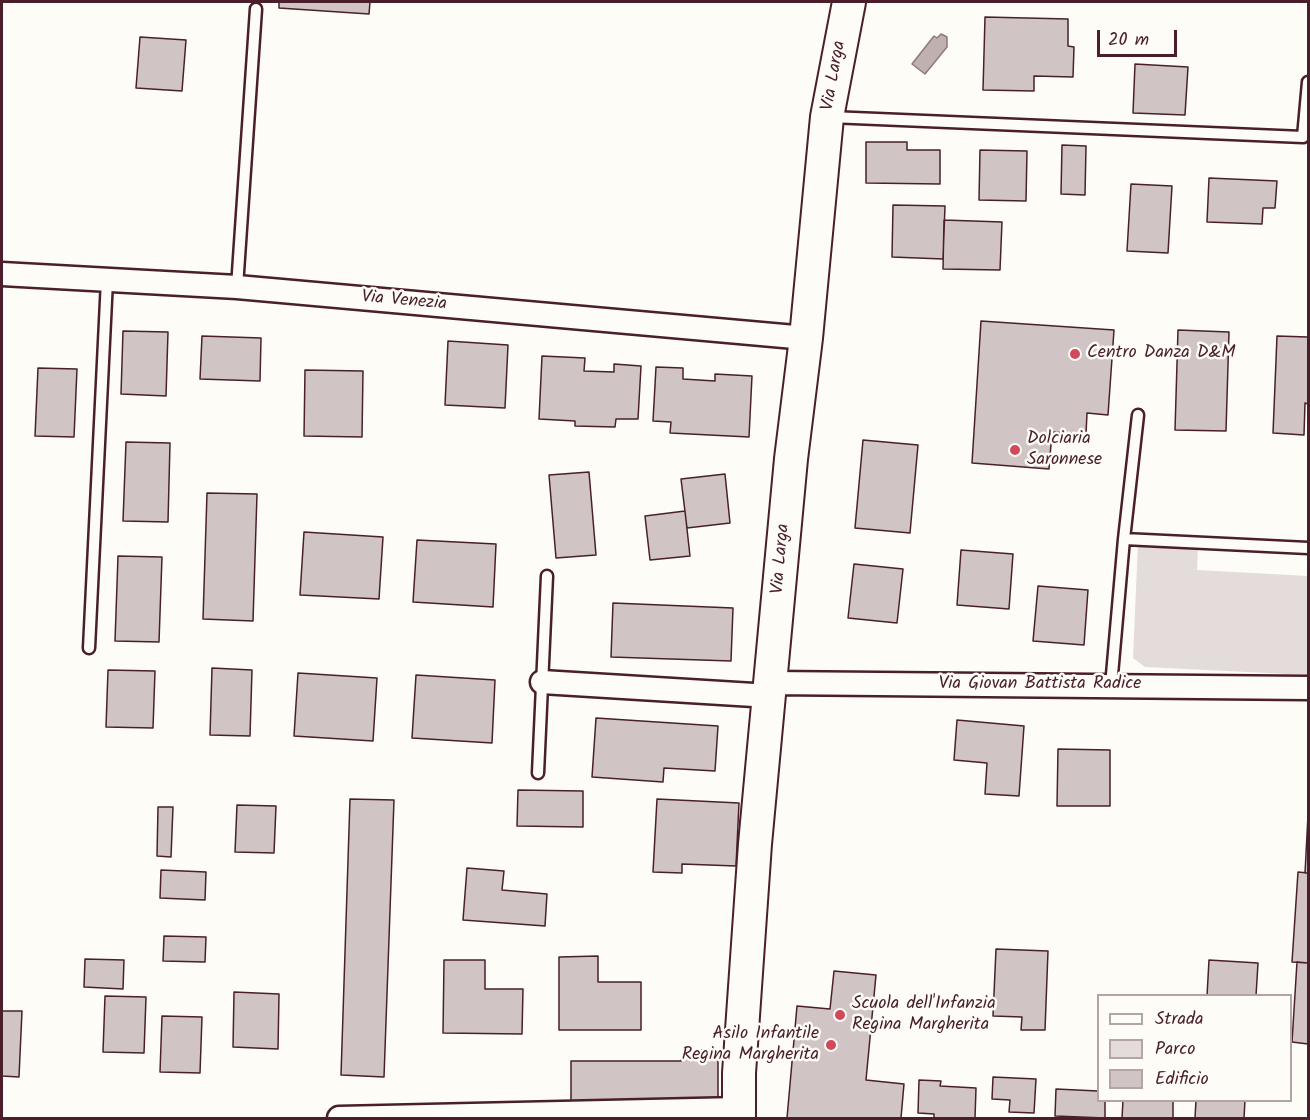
<!DOCTYPE html>
<html>
<head>
<meta charset="utf-8">
<style>
	body { margin:0 }
	#map { position:relative; width:1310px; height:1120px; overflow:hidden; background:#fdfcf7; font-family:Kalam,sans-serif }
	canvas { display:block }
	.frame { position:absolute; inset:0; border:3px solid #4a1f2b; pointer-events:none }
	.legend { position:absolute; left:1097px; top:994px; width:195px; height:108px; box-sizing:border-box; background:#fdfcf7; border:2px solid #b5a4a5; margin:0; padding:8px 10px; list-style:none; font-size:18px; color:#4a1f2b }
	.legend li { display:flex; align-items:center; gap:12px; height:30px }
	.legend b { width:30px; border:2px solid #b5a4a5 }
	.scale { position:absolute; left:1097px; top:30px; width:80px; height:27px; box-sizing:border-box; border:3px solid #4a1f2b; border-top:0; padding-left:8px; font-size:18px; line-height:21px; white-space:nowrap; color:#4a1f2b; -webkit-text-stroke:4px #fdfcf7; paint-order:stroke }
</style>
</head>
<body>
<div id="map">
<canvas width="1310" height="1120"></canvas>
<div class="frame"></div>
<ul class="legend">
<li><b style="height:8px;background:#fdfcf7"></b>Strada</li>
<li><b style="height:16px;background:#e3dcda"></b>Parco</li>
<li><b style="height:16px;background:#d0c5c4"></b>Edificio</li>
</ul>
<div class="scale">20 m</div>
</div>
<script>
const ctx = document.querySelector('canvas').getContext('2d');
ctx.lineJoin = 'round';
function fill(path, color) {
  ctx.fillStyle = color;
  ctx.fill(path, 'evenodd');
}
function stroke(path, color, width, dash) {
  ctx.strokeStyle = color;
  ctx.lineWidth = width;
  ctx.lineCap = dash ? 'butt' : 'round';
  ctx.setLineDash(dash || []);
  ctx.stroke(path);
}
function write(font, color, halo, rows, align = 'center') {
  ctx.font = font + ' Kalam,sans-serif';
  ctx.lineWidth = 5;
  ctx.setLineDash([]);
  ctx.textBaseline = 'middle';
  ctx.strokeStyle = halo;
  ctx.fillStyle = color;
  for (const [text, x, y, turn = 0] of rows) {
    ctx.save();
    ctx.translate(x, y);
    ctx.rotate((+turn || 0) * Math.PI / 180);
    ctx.textAlign = isNaN(turn) ? turn : align;
    if (halo) ctx.strokeText(text, 0, 0);
    ctx.fillText(text, 0, 0);
    ctx.restore();
  }
}
fill(new Path2D(`
	M 1138,543 L 1198,546 L 1197,570 L 1308,576 L 1308,675 L 1145,667 L 1133,658 Z`), '#e3dcda');
const water = new Path2D(`
	M 941,34 L 947,37 L 947,47 L 925,74 L 912,64 L 934,36 L 937,38 Z`);
fill(water, '#c0b1b1');
stroke(water, '#91777b', 1.5);
const building = new Path2D(`
	M 279,2 L 370,2 L 369,14 L 279,8 Z
	M 985,17 L 1068,19 L 1068,46 L 1074,47 L 1073,77 L 1034,76 L 1034,91 L 983,90 Z
	M 140,37 L 186,40 L 182,91 L 136,88 Z
	M 1135,64 L 1188,67 L 1185,115 L 1133,113 Z
	M 866,142 L 907,142 L 907,150 L 940,150 L 940,184 L 866,183 Z
	M 1062,145 L 1086,146 L 1085,195 L 1061,194 Z
	M 980,150 L 1027,151 L 1026,201 L 979,200 Z
	M 1209,178 L 1277,181 L 1275,208 L 1263,208 L 1262,224 L 1207,222 Z
	M 1131,184 L 1172,186 L 1168,253 L 1127,251 Z
	M 893,205 L 945,206 L 943,259 L 892,257 Z
	M 944,220 L 1002,222 L 1000,270 L 943,269 Z
	M 981,321 L 1114,330 L 1108,415 L 1087,413 L 1086,434 L 1052,432 L 1049,469 L 972,463 Z
	M 1178,330 L 1229,332 L 1226,431 L 1175,430 Z
	M 123,331 L 168,332 L 166,396 L 121,394 Z
	M 202,336 L 261,338 L 260,381 L 200,379 Z
	M 1277,336 L 1308,337 L 1308,404 L 1305,403 L 1304,435 L 1273,433 Z
	M 448,341 L 508,345 L 505,408 L 445,405 Z
	M 542,356 L 585,358 L 584,371 L 614,372 L 614,364 L 641,366 L 638,419 L 616,419 L 615,427 L 575,426 L 575,421 L 539,419 Z
	M 656,367 L 683,368 L 683,379 L 715,381 L 715,374 L 752,376 L 749,437 L 670,433 L 671,422 L 653,421 Z
	M 38,368 L 77,369 L 74,437 L 35,436 Z
	M 305,370 L 363,371 L 362,437 L 304,436 Z
	M 863,440 L 918,445 L 910,533 L 855,528 Z
	M 126,442 L 170,443 L 168,522 L 123,521 Z
	M 589,472 L 596,555 L 556,558 L 549,475 Z
	M 725,474 L 730,523 L 687,528 L 681,479 Z
	M 207,493 L 257,494 L 253,621 L 203,619 Z
	M 685,511 L 690,556 L 650,560 L 645,516 Z
	M 304,532 L 383,537 L 379,599 L 300,595 Z
	M 417,540 L 496,544 L 493,607 L 413,602 Z
	M 961,550 L 1013,554 L 1009,609 L 957,605 Z
	M 118,556 L 162,557 L 159,642 L 115,641 Z
	M 854,564 L 903,569 L 897,623 L 848,618 Z
	M 1038,586 L 1088,590 L 1084,645 L 1033,641 Z
	M 613,603 L 733,608 L 731,661 L 611,657 Z
	M 212,668 L 252,670 L 250,736 L 210,735 Z
	M 108,670 L 155,671 L 153,728 L 106,727 Z
	M 298,673 L 377,678 L 373,741 L 294,736 Z
	M 416,675 L 495,680 L 492,743 L 412,738 Z
	M 596,718 L 718,726 L 715,771 L 664,768 L 663,782 L 592,777 Z
	M 957,720 L 1024,726 L 1019,796 L 985,794 L 987,763 L 954,760 Z
	M 1058,749 L 1110,750 L 1110,806 L 1057,806 Z
	M 518,790 L 583,791 L 583,827 L 517,826 Z
	M 350,799 L 394,800 L 384,1077 L 341,1075 Z
	M 657,799 L 739,803 L 736,866 L 682,864 L 682,873 L 653,872 Z
	M 237,805 L 276,806 L 274,853 L 235,852 Z
	M 158,807 L 173,807 L 171,857 L 157,856 Z
	M 1308,815 L 1308,873 L 1305,873 Z
	M 467,868 L 504,871 L 502,890 L 547,894 L 545,926 L 463,920 Z
	M 161,870 L 206,872 L 205,900 L 160,898 Z
	M 1298,872 L 1308,873 L 1308,963 L 1292,962 Z
	M 164,936 L 206,937 L 205,962 L 163,961 Z
	M 996,949 L 1048,951 L 1045,1030 L 1021,1030 L 1022,1017 L 993,1016 Z
	M 598,956 L 598,982 L 641,982 L 641,1030 L 559,1030 L 559,957 Z
	M 85,959 L 124,960 L 123,989 L 84,987 Z
	M 444,960 L 485,960 L 485,989 L 523,989 L 522,1034 L 443,1033 Z
	M 1209,960 L 1258,963 L 1256,996 L 1207,996 Z
	M 1297,962 L 1308,963 L 1308,1044 L 1292,1042 Z
	M 834,971 L 876,975 L 866,1080 L 904,1084 L 901,1118 L 787,1118 L 797,1006 L 830,1009 Z
	M 234,992 L 279,994 L 278,1049 L 233,1047 Z
	M 105,996 L 146,997 L 144,1053 L 103,1052 Z
	M 2,1011 L 22,1011 L 19,1077 L 2,1076 Z
	M 162,1016 L 202,1017 L 200,1073 L 160,1072 Z
	M 684,1050 L 718,1050 L 718,1105 L 571,1106 L 571,1061 L 681,1061 Z
	M 993,1077 L 1036,1079 L 1034,1113 L 1009,1112 L 1010,1100 L 992,1099 Z
	M 919,1080 L 941,1081 L 940,1086 L 976,1088 L 975,1118 L 934,1118 L 934,1114 L 918,1113 Z
	M 1056,1089 L 1098,1091 L 1098,1100 L 1105,1100 L 1105,1118 L 1055,1116 Z
	M 1123,1100 L 1173,1100 L 1173,1118 L 1122,1118 Z
	M 1196,1100 L 1245,1100 L 1244,1118 L 1195,1118 Z`);
fill(building, '#d0c5c4');
stroke(building, '#4a1f2b', 1.5);
const lane = new Path2D(`
	M 830,117 L 1303,137 L 1308,82
	M 237,287 L 256,9
	M 1124,539 L 1138,415
	M 89,648 L 107,280
	M 1111,686 L 1124,539 L 1308,548
	M 538,773 L 547,576`);
const street = new Path2D(`
	M 2,274 L 237,287 L 806,338
	M 542,682 L 770,696
	M 771,683 L 1308,688
	M 339,1118 L 739,1109`);
const secondary = new Path2D(`
	M 739,1118 L 739,1073 L 755,844 L 791,459 L 806,338 L 827,117 L 849,2`);
stroke(lane, '#4a1f2b', 15);
stroke(street, '#4a1f2b', 27);
stroke(secondary, '#4a1f2b', 36);
stroke(lane, '#fdfcf7', 10);
stroke(street, '#fdfcf7', 22);
stroke(secondary, '#fdfcf7', 32);
for (const [x, y, r, color] of [
	[1075,354,6,"#d1495b"],
	[1015,450,6,"#d1495b"],
	[840,1015,6,"#d1495b"],
	[831,1045,6,"#d1495b"]
]) {
  const dot = new Path2D();
  dot.arc(x, y, r, 0, 2 * Math.PI);
  ctx.fillStyle = color;
  ctx.fill(dot);
  stroke(dot, '#fdfcf7', 2);
}
write('18px', '#4a1f2b', '#fdfcf7', [
	["Via Larga",835,76,-80],
	["Via Venezia",404,302,5],
	["Via Larga",782,559,-85],
	["Via Giovan Battista Radice",1040,685]
]);
write('18px', '#4a1f2b', '#fdfcf7', [
	["Centro Danza D&M",1087,354],
	["Dolciaria",1027,440],
	["Saronnese",1027,461],
	["Scuola dell'Infanzia",852,1005],
	["Regina Margherita",852,1026],
	["Asilo Infantile",819,1035,"right"],
	["Regina Margherita",819,1056,"right"]
], 'left');
</script>
</body>
</html>
